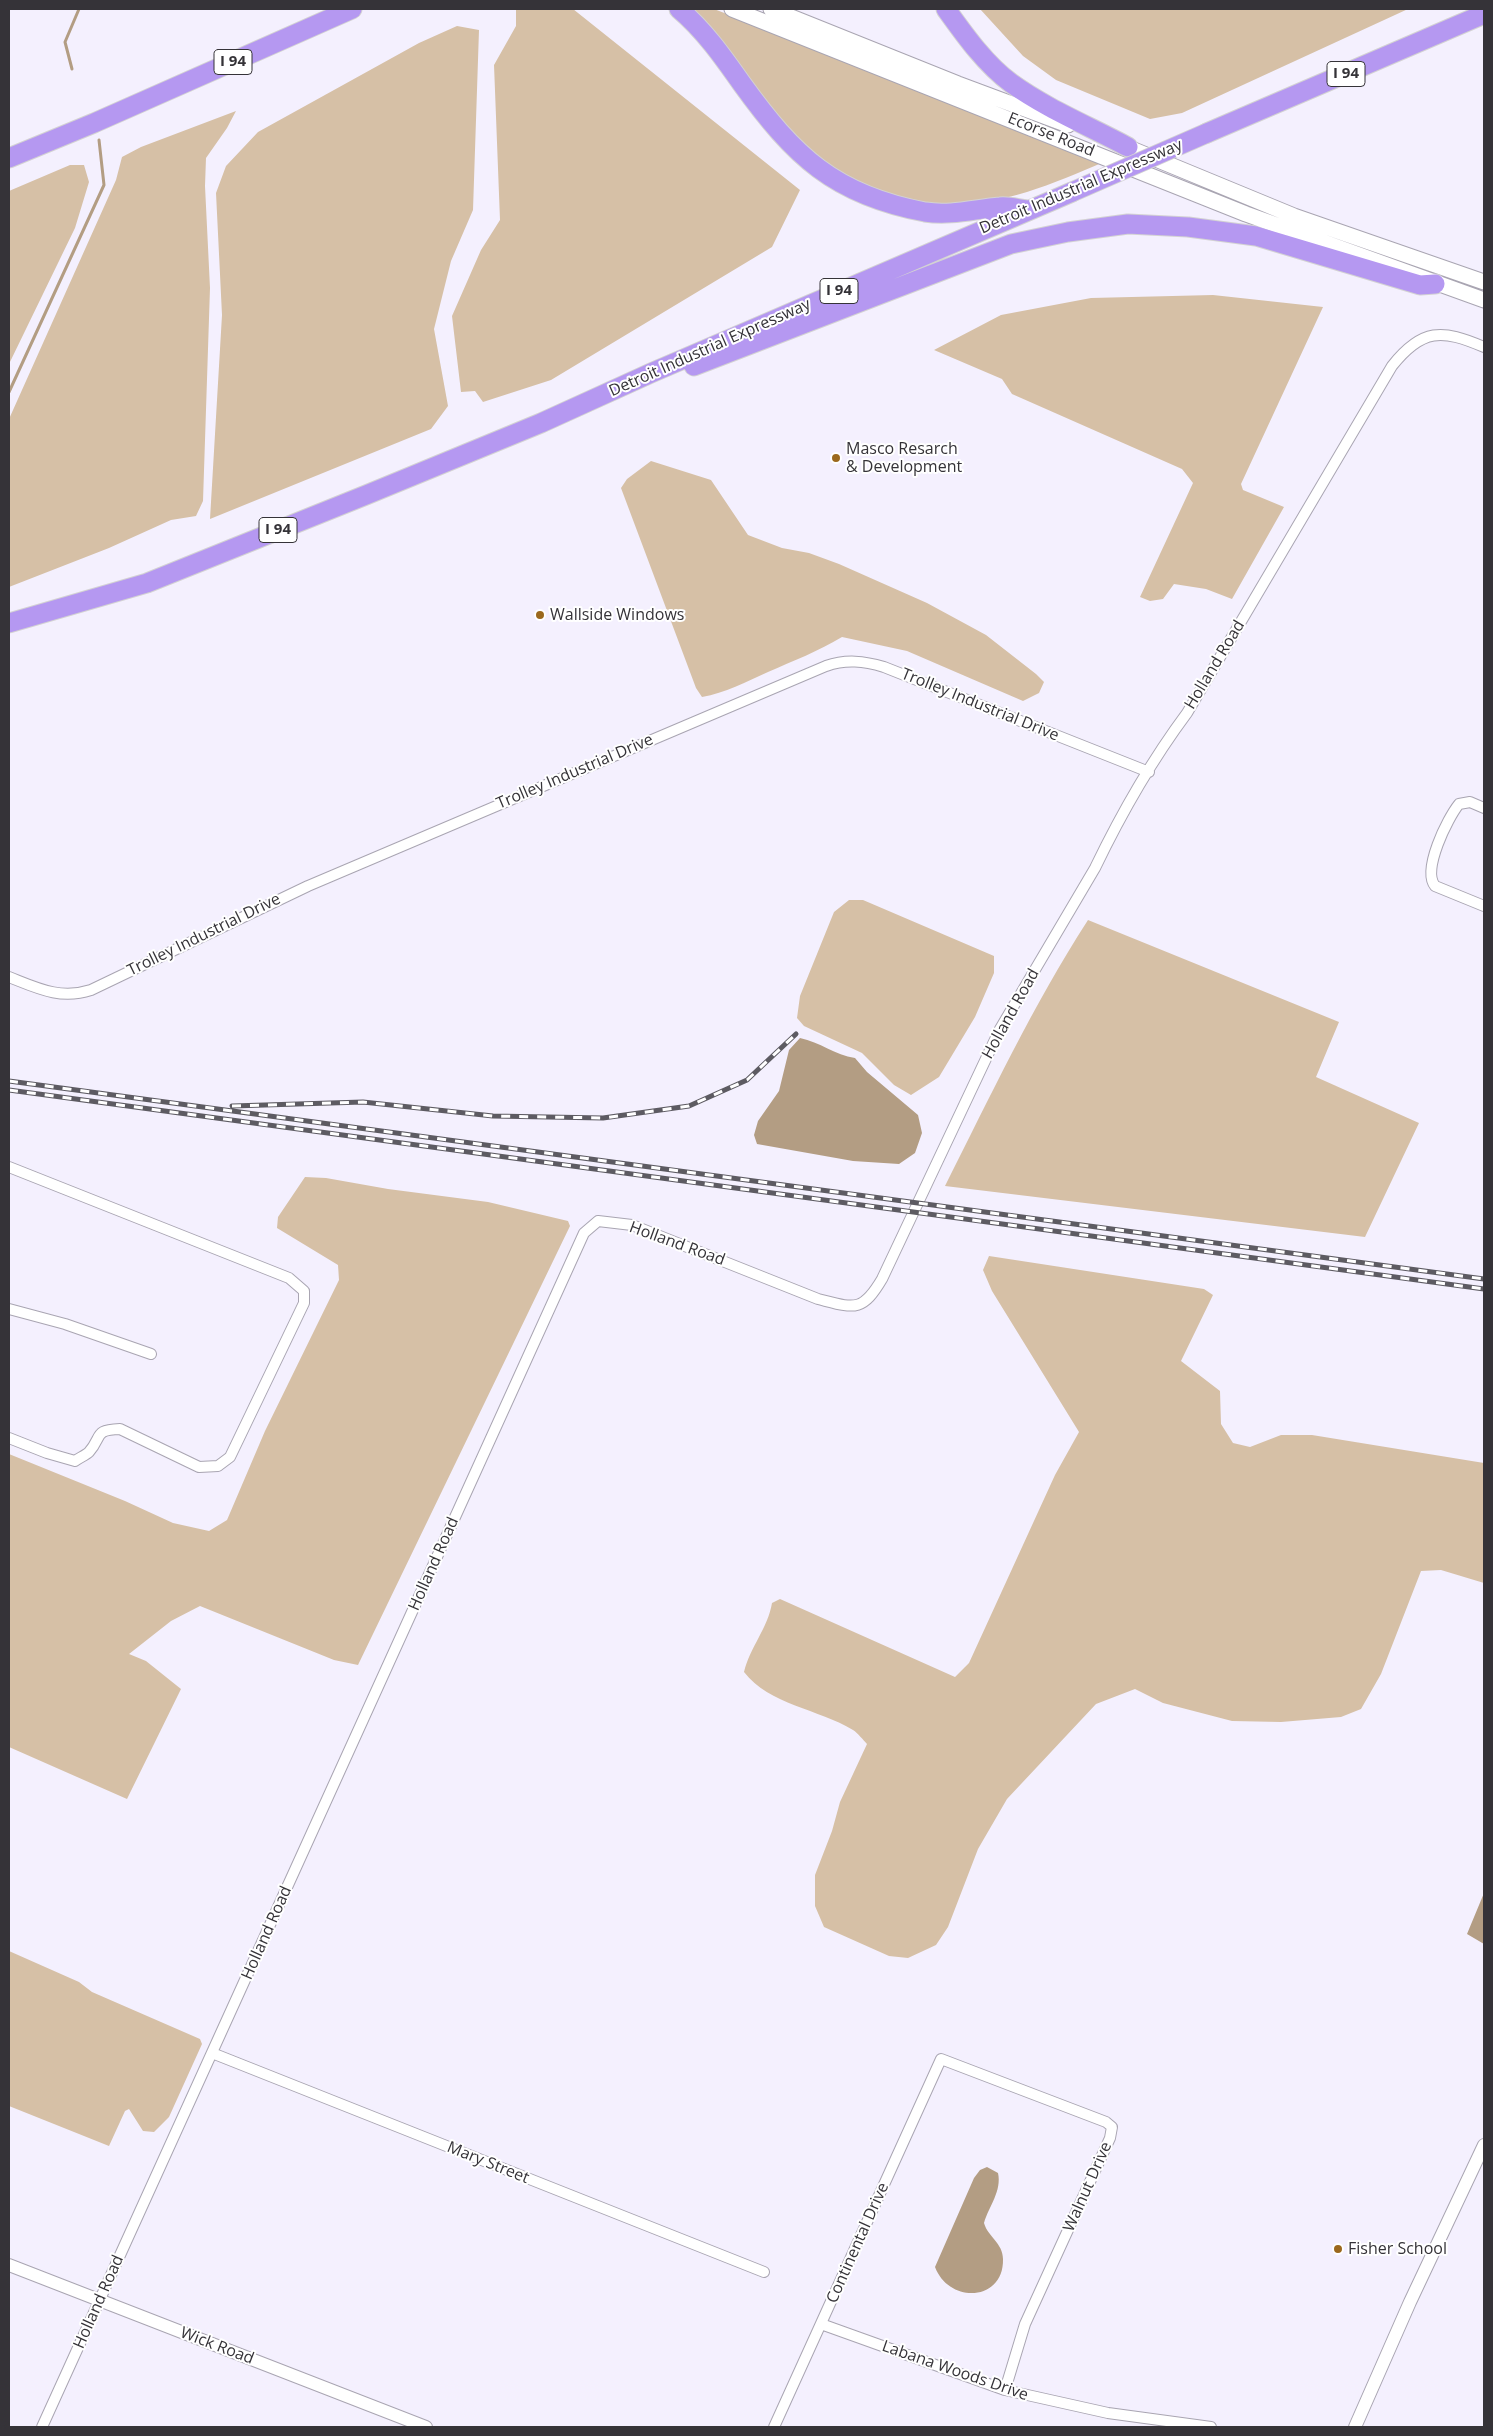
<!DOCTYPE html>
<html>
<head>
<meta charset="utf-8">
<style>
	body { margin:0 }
	#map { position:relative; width:1493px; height:2436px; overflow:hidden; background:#f4f0fe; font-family:"Open Sans",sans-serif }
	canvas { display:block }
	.frame { position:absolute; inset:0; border:10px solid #353338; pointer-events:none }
</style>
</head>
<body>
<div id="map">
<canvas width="1493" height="2436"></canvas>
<div class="frame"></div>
</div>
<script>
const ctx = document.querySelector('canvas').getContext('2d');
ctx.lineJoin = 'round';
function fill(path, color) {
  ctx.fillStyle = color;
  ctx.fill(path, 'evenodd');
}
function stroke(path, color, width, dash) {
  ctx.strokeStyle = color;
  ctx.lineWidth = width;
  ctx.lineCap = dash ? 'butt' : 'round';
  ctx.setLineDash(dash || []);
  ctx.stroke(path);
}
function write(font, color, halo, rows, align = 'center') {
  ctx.font = font + ' "Open Sans",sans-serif';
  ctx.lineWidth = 4;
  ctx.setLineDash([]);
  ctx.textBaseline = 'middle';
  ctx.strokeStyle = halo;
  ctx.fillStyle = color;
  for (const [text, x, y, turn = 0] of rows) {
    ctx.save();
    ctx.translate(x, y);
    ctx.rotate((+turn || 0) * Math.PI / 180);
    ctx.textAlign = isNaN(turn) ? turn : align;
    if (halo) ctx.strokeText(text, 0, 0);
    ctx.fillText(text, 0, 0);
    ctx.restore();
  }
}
fill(new Path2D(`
	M 516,9 L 573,9 L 800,190 L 772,247 L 551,380 L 483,402 L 475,391 L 461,392 L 452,316 L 481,250 L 500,220 L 494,65 L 516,26 Z
	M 689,9 L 714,9 L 1106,161 C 1021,198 952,225 862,185 C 840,175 817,162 799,144 C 760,102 726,53 689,9 Z
	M 980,9 L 1408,9 L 1182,113 L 1150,119 L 1056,80 L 1023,56 Z
	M 457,26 L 479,30 L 473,210 L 451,261 L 434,329 L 448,406 L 431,429 L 210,519 L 222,315 L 216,193 L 226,166 L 258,132 L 419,43 Z
	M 236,111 L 227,128 L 206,158 L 205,186 L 210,288 L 203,501 L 196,516 L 171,520 L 109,548 L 9,587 L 9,419 L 116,180 L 122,157 L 141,147 Z
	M 70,165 L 84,165 L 89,182 L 75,228 L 9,364 L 9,191 Z
	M 1213,295 L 1323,307 L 1241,484 L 1243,490 L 1284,507 L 1232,599 L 1206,589 L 1174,584 L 1163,599 L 1150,601 L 1140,597 L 1193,483 L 1182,469 L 1012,394 L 1002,379 L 934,350 L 1001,315 L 1091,298 Z
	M 651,461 L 711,480 L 748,535 L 782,548 L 809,553 L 839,564 L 927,603 L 986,635 L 1036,674 L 1044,682 L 1039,693 L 1023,701 L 907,651 L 842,637 C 819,651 793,661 768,672 C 746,682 725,693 702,697 L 696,688 L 621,488 L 627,479 Z
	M 849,900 L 863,900 L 994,956 L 994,973 L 975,1017 L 939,1077 L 911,1095 L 894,1085 L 862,1053 L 804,1026 L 797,1018 L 800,996 L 834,912 Z
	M 1088,920 L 1339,1022 L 1316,1077 L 1419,1123 L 1365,1237 L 945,1186 C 990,1097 1033,1005 1088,920 Z
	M 305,1177 L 326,1178 L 388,1189 L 488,1202 L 568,1221 L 570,1226 L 358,1665 L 334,1660 L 200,1606 L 171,1621 L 129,1654 L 146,1661 L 181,1689 L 127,1799 L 9,1747 L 9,1454 L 125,1501 L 173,1523 L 209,1531 L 227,1520 L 265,1431 L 339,1280 L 338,1265 L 277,1228 L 278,1217 Z
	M 989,1256 L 1204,1289 L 1213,1295 L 1181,1361 L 1220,1391 L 1221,1424 L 1233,1443 L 1250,1447 L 1281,1435 L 1312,1435 L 1484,1463 L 1484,1583 L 1441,1570 L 1421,1571 L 1381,1674 L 1361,1709 L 1341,1717 L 1281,1722 L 1232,1721 L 1163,1703 L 1135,1689 L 1096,1704 L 1007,1799 L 978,1849 L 948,1927 L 936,1945 L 908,1958 L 889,1956 L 824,1927 L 815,1906 L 815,1875 L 832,1831 L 840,1802 L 867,1744 C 863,1740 858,1733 853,1730 C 819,1709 769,1705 744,1672 C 750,1647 768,1628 772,1603 L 780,1599 L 955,1677 L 969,1663 L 1055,1475 L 1079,1432 L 992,1291 L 983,1270 Z
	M 9,1951 L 79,1982 L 92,1992 L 200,2039 L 202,2044 L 169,2117 L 154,2132 L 143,2131 L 129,2109 L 125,2111 L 109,2146 L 9,2106 Z`), '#d6c0a6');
fill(new Path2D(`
	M 800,1038 C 820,1042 835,1055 855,1058 L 867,1072 L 918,1115 L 922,1133 L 915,1153 L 899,1164 L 853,1161 L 757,1144 L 754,1135 L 758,1121 L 779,1091 L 789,1050 Z
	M 1484,1893 L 1484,1944 L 1467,1934 Z
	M 987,2167 L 998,2173 C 1002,2191 989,2206 984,2223 C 988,2237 1003,2243 1003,2259 C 1004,2302 949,2304 935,2267 L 974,2178 L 980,2170 Z`), '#b39d83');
stroke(new Path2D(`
	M 72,69 L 65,42 L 79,9
	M 9,392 L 104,185 L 99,140`), '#b39d83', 3);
const minor = new Path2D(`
	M 1484,808 L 1470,802 L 1459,804 C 1447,819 1422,870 1435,886 L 1484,906
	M 9,977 C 37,988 60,1000 91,990 L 308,886 L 826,666 C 846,659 864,661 884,667 L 1149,772
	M 9,1167 L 289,1278 L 304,1291 L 304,1303 L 230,1457 L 218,1466 L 199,1467 L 120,1429 C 93,1430 103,1436 89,1452 C 86,1455 79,1458 75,1461 L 47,1453 L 9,1438
	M 9,1309 L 65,1324 L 151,1354
	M 212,2053 L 764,2272
	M 821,2324 L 1005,2390 L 1108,2413 L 1211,2427
	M 42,2427 L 584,1233 L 598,1221 L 632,1225 L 818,1299 C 854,1308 862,1313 882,1279 L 1000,1029 L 1095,868 C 1121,814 1152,760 1187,713 L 1392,366 C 1422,328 1442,329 1484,347
	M 774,2427 L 941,2059 L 1106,2122 L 1112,2127 L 1110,2138 L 1025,2324 L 1005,2390`);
const tertiary = new Path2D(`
	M 9,2265 L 426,2427
	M 1355,2427 L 1410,2302 L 1484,2145`);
const secondary = new Path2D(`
	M 732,9 L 1246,214 L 1484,300
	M 771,9 L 958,84 L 1068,125
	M 1117,143 L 1294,216 L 1484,282`);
const motorway = new Path2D(`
	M 679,9 C 704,30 723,57 742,84 C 794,156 834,195 925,212 C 951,216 975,209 1000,207 C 1009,206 1018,209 1027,210
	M 946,9 C 964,34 985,64 1011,83 C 1047,109 1089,126 1128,147
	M 1207,133 L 1484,14
	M 9,158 L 94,123 L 352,9
	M 694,366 L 1011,244 L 1068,232 L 1128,224 L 1188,227 L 1256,236 L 1420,285 L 1435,284
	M 9,623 L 147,583 L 366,495 L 541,423 L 651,373 L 1072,192`);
stroke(minor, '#a9a5b2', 12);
stroke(tertiary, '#a9a5b2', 14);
stroke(secondary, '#a9a5b2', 17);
stroke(motorway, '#d3d2d3', 21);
stroke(minor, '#fff', 10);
stroke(tertiary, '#fff', 12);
stroke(secondary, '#fff', 15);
stroke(motorway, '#b598f1', 19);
const rail = new Path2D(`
	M 9,1081 L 1484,1279
	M 9,1090 L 1484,1289
	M 232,1106 L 363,1102 L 493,1116 L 603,1118 L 689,1106 L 747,1080 L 796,1034`);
stroke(rail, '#5d5b62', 5);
stroke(rail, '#fff', 3, [9]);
const motorwayBridge = new Path2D(`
	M 1072,192 L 1207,133`);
stroke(motorwayBridge, '#d3d2d3', 21, []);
stroke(motorwayBridge, '#b598f1', 19);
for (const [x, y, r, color] of [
	[836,458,5,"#9b681d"],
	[540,615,5,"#9b681d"],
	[1338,2249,5,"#9b681d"]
]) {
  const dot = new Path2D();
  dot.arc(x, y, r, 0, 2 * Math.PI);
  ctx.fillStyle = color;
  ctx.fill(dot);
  stroke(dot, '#fff', 2);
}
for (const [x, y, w] of [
	[233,62,38],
	[1346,74,38],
	[839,291,38],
	[278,530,38]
]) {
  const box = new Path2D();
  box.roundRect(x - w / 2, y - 12.5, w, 25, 4);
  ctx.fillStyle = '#fff';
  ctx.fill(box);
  stroke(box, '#353338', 1);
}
write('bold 15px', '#353338', null, [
	["I 94",233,62],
	["I 94",1346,74],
	["I 94",839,291],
	["I 94",278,530]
]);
write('16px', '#353338', '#fff', [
	["Ecorse Road",1051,135,22],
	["Detroit Industrial Expressway",1081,187,-23],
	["Detroit Industrial Expressway",710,348,-24],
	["Holland Road",1215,665,-59],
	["Trolley Industrial Drive",980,705,22],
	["Trolley Industrial Drive",575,772,-23],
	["Trolley Industrial Drive",204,935,-26],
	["Holland Road",1011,1014,-61],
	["Holland Road",677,1244,20],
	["Holland Road",434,1564,-66],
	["Holland Road",267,1933,-66],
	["Mary Street",488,2163,22],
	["Walnut Drive",1088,2187,-66],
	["Continental Drive",858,2243,-66],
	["Holland Road",99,2302,-66],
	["Wick Road",217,2346,21],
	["Labana Woods Drive",955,2371,19]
]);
write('16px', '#353338', '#fff', [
	["Masco Resarch",846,449],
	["& Development",846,467],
	["Wallside Windows",550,615],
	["Fisher School",1348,2249]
], 'left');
</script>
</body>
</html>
